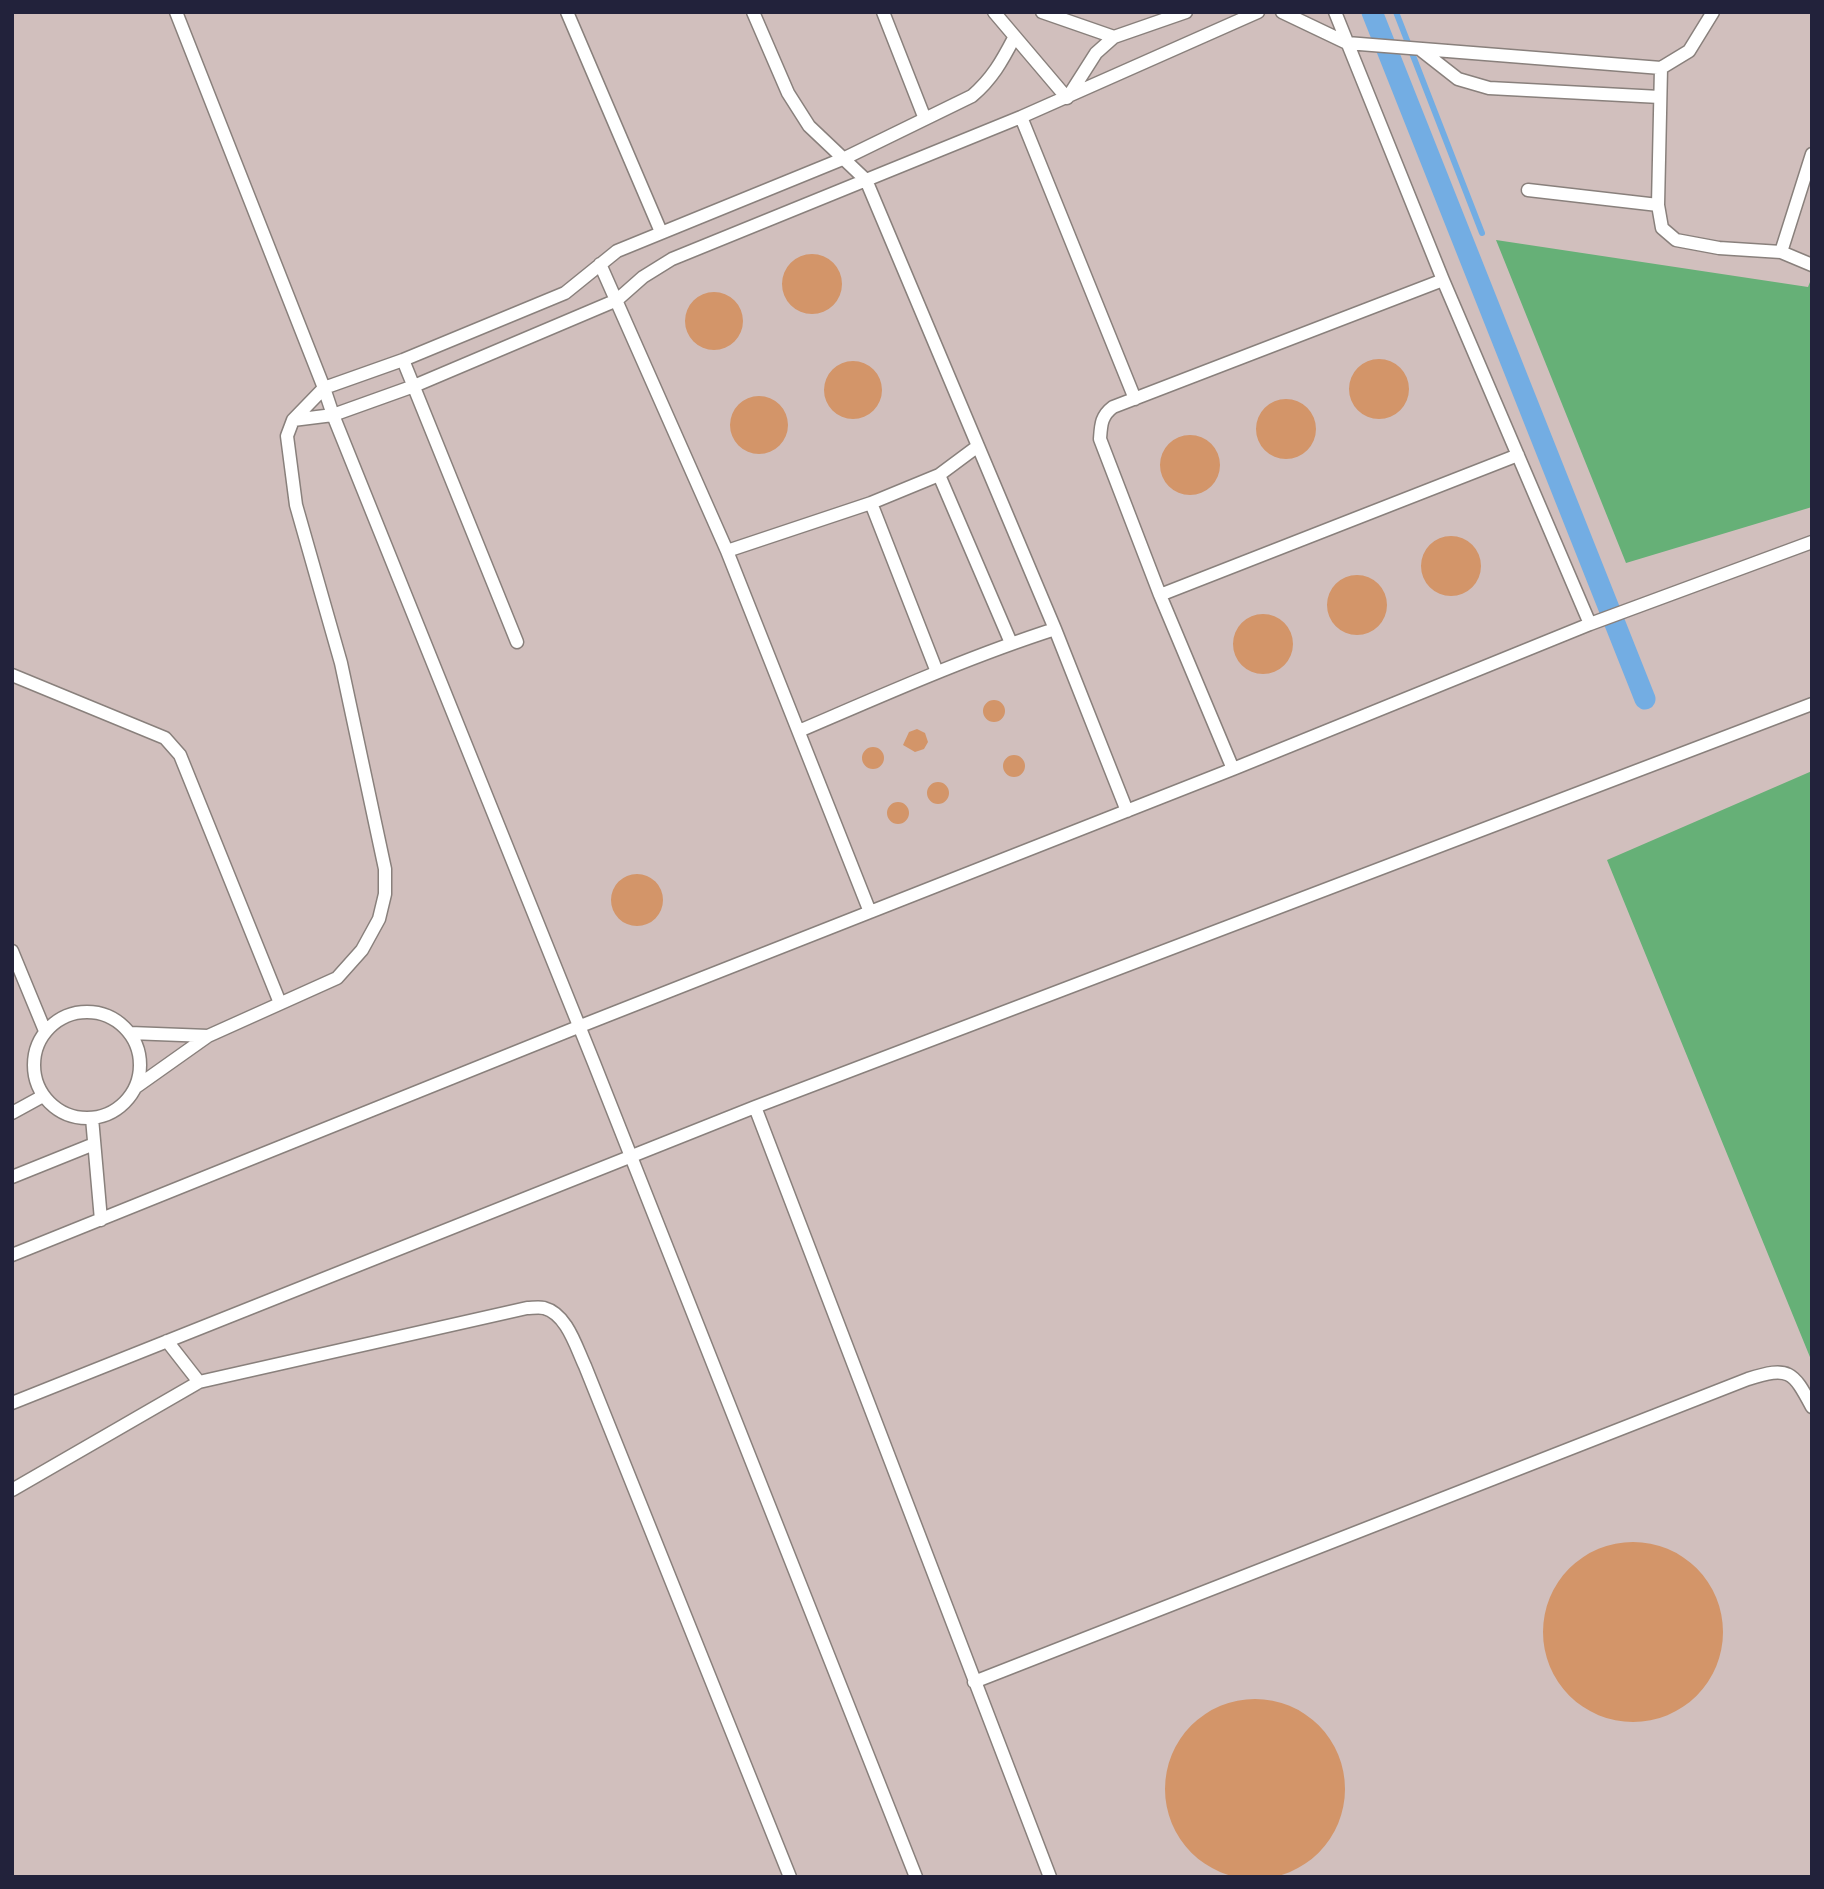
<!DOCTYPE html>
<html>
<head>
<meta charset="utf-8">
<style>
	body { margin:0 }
	#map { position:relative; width:1824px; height:1889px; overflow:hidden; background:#f0ddbe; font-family:Delius,sans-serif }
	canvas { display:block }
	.frame { position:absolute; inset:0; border:14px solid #22223b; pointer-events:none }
</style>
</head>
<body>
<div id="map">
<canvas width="1824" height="1889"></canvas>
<div class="frame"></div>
</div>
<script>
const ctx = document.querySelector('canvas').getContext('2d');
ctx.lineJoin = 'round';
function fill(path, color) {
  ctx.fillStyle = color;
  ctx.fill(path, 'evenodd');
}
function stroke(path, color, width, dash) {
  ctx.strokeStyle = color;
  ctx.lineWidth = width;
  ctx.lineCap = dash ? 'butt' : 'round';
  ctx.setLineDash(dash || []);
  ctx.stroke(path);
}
fill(new Path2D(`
	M 12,12 L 1812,12 L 1812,1877 L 12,1877 Z`), '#d1bfbd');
fill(new Path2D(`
	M 1496,240 L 1808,287 L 1812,277 L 1812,507 L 1626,563 Z
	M 1812,771 L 1812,1362 L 1607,860 Z`), '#66b077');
stroke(new Path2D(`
	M 1396,12 L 1482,233`), '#73ade3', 6);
stroke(new Path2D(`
	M 1372,12 L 1645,699`), '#73ade3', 21);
fill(new Path2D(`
	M782 284a30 30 0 1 1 60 0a30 30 0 1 1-60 0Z
	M685 321a29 29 0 1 1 58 0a29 29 0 1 1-58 0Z
	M1349 389a30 30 0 1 1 60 0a30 30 0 1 1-60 0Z
	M824 390a29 29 0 1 1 58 0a29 29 0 1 1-58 0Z
	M730 425a29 29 0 1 1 58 0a29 29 0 1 1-58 0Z
	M1256 429a30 30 0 1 1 60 0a30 30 0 1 1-60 0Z
	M1160 465a30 30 0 1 1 60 0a30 30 0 1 1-60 0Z
	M1421 566a30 30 0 1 1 60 0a30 30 0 1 1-60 0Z
	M1327 605a30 30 0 1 1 60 0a30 30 0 1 1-60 0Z
	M1233 644a30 30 0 1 1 60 0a30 30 0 1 1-60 0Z
	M983 711a11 11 0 1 1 22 0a11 11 0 1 1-22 0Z
	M 917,729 L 925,733 L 928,742 L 924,749 L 915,752 L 903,745 L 909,732 Z
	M862 758a11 11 0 1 1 22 0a11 11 0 1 1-22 0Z
	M1003 766a11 11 0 1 1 22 0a11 11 0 1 1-22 0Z
	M927 793a11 11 0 1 1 22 0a11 11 0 1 1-22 0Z
	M887 813a11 11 0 1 1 22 0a11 11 0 1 1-22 0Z
	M611 900a26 26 0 1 1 52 0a26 26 0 1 1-52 0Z
	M1543 1632a90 90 0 1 1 180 0a90 90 0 1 1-180 0Z
	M1165 1789a90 90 0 1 1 180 0a90 90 0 1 1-180 0Z`), '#d39569');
const service = new Path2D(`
	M 176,12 L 324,388 L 333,415 L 594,1063 L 916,1877
	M 567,12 L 661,232
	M 753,12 L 788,93 L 809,126 L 866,180 L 1055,629 L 1127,811
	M 883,12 L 925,119
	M 994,12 L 1067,98
	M 1042,12 L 1114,37 L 1186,12
	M 1282,12 L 1347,43 L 1661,68 L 1689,51 L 1713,12
	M 1421,50 L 1458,79 L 1489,88 L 1660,97
	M 1661,68 L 1658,205 L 1662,228 L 1676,240 L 1719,248 L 1781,252 L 1812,154
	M 1068,97 L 1096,53 L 1114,37
	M 1021,117 L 1135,399
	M 1528,190 L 1658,205
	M 1781,252 L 1812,265
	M 600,264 L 727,551 L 870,912
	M 403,360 L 517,642
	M 293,420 L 333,415 L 414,386 L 617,300 L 643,277 L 672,259 L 1021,117 L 1258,12
	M 939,475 L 1011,643
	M 871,503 L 937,672
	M 727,551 L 871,503 L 939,475 L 978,446
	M 1160,595 L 1518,455
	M 1590,624 L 1812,542
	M 12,675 L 165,738 L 180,755 L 280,1003
	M 799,731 C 883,695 968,657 1055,629
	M 1233,769 L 1160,595 L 1100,439 C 1101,425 1101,416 1113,407 L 1443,280
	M 12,951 L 45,1031
	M34 1065a53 53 0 1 1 106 0a53 53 0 1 1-106 0Z
	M 130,1033 L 208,1036
	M 136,1087 L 208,1036 L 337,978 L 362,950 L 379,919 L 385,894 L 385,869 L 341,663 L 296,505 L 287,436 L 293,420 L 324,388 L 403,360 L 565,293 L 617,251 L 845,158 L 972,96 C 992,79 1002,61 1014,38
	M 755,1107 L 1050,1877
	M 12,1113 L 43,1096
	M 92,1118 L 101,1220
	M 12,1177 L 94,1144
	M 12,1255 L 578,1027 L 1233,769 L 1590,624 L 1443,280 L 1335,12
	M 167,1341 L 199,1382
	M 12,1403 L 755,1107 L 1812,704
	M 12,1490 L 199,1382 L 527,1308 C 532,1308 539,1307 544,1308 C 567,1314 576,1347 585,1366 L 790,1877
	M 974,1682 L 1748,1379 C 1789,1366 1793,1371 1812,1407`);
stroke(service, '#89807c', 15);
stroke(service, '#fff', 12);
</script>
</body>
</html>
